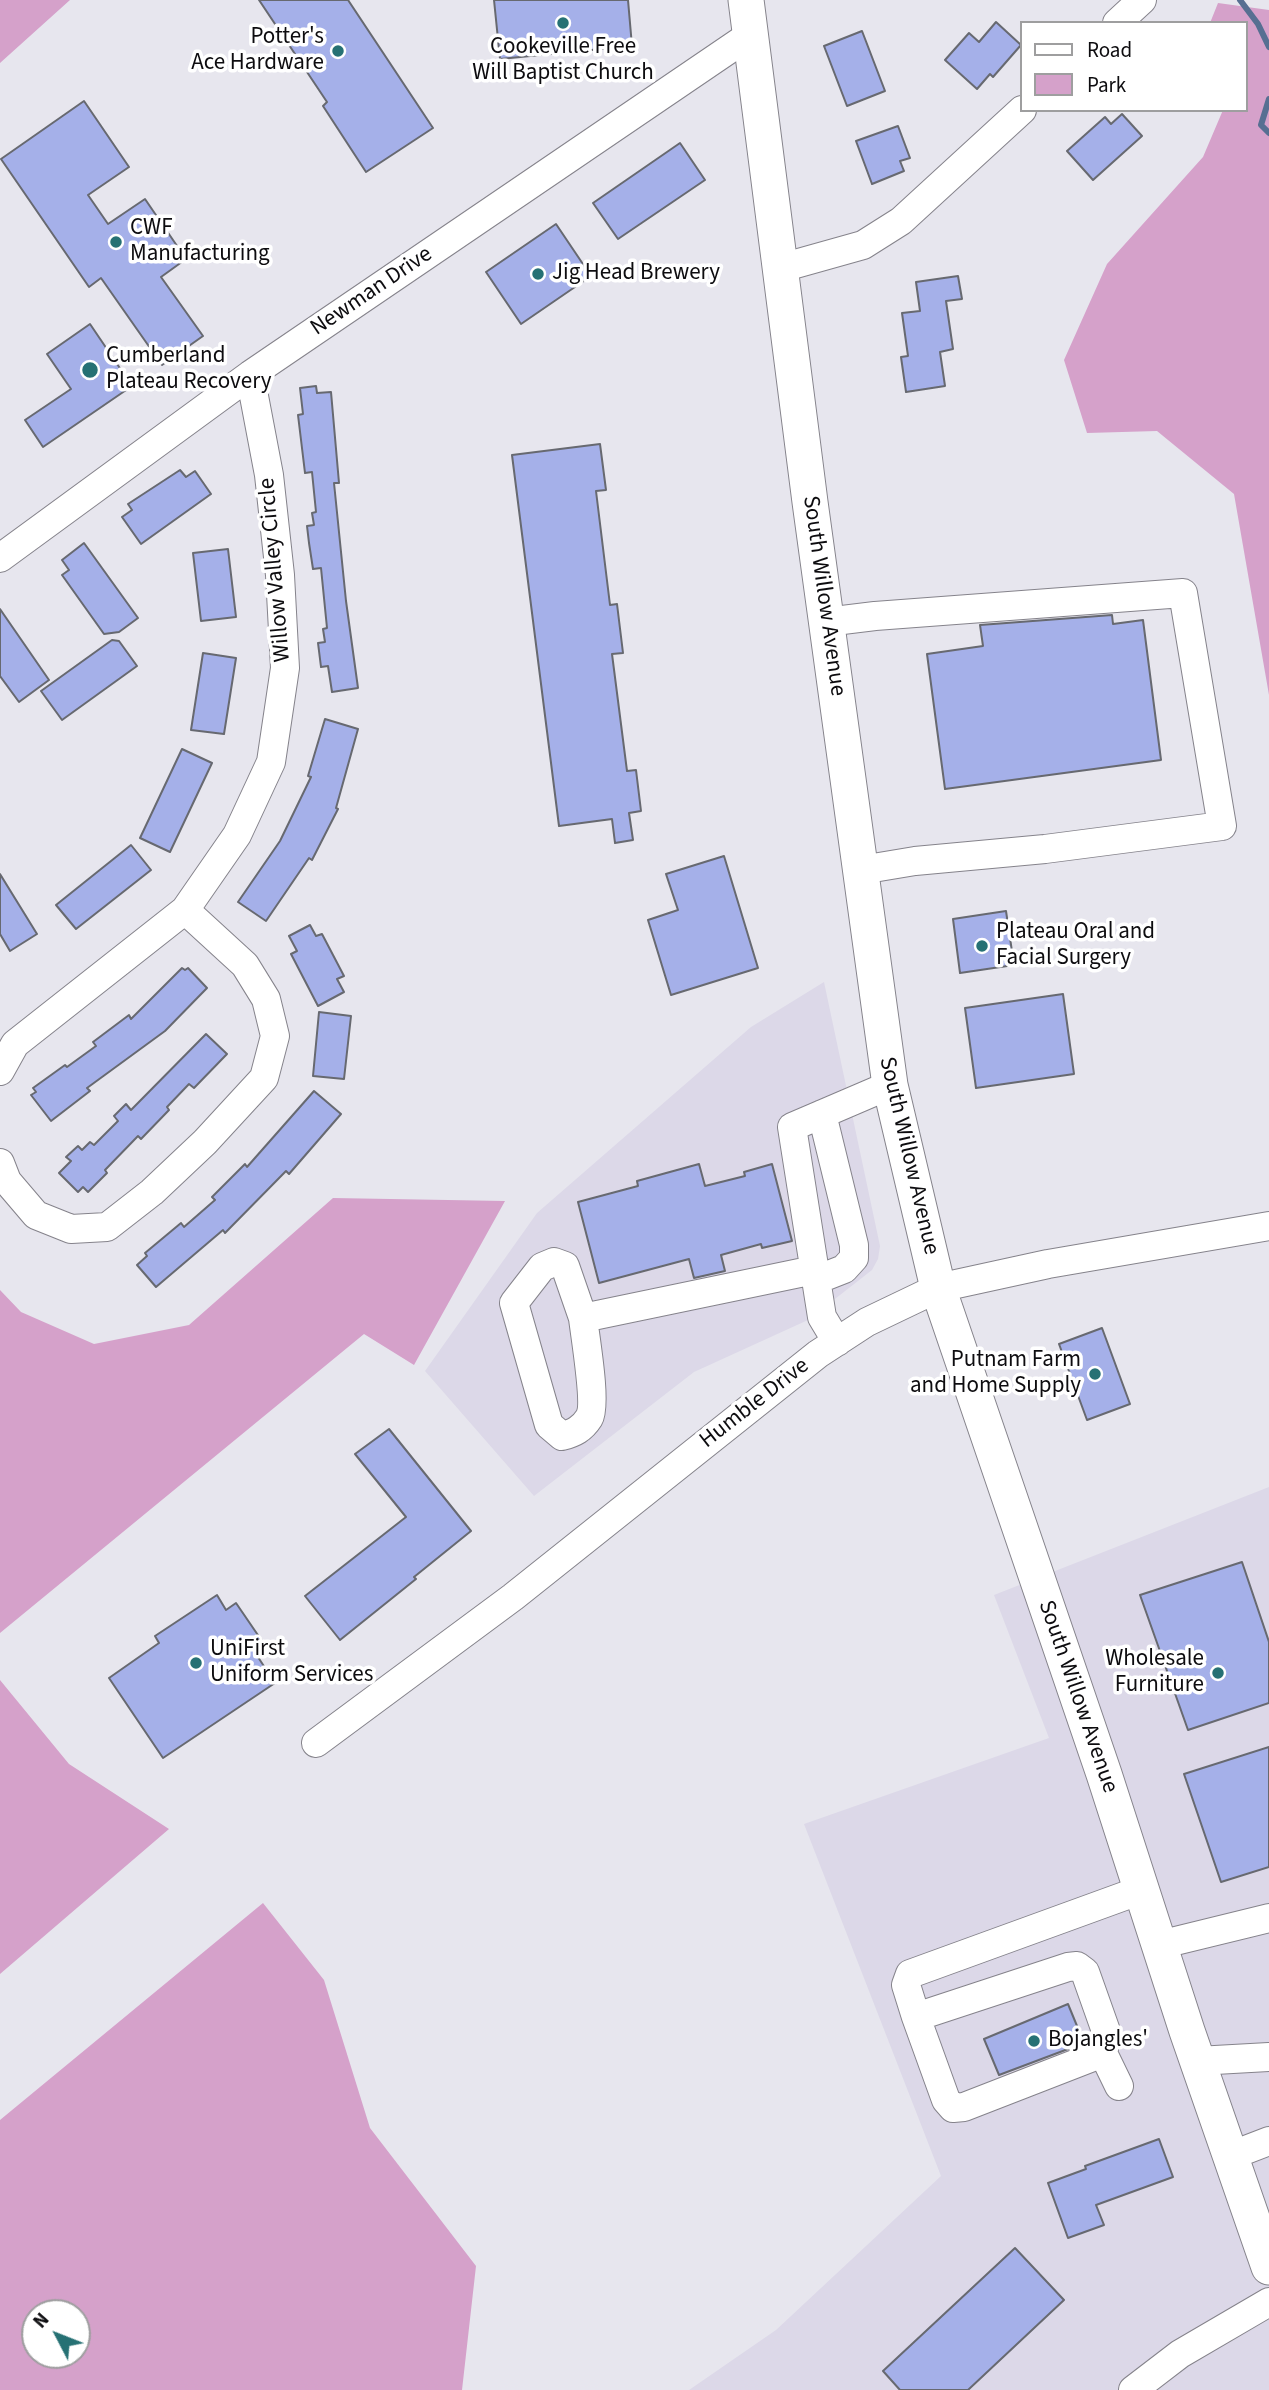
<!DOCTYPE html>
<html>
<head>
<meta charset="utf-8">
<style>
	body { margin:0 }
	#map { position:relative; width:1269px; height:2390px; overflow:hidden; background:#e7e6ee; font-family:"Source Sans 3",sans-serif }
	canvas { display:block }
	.legend { position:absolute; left:1020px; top:21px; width:228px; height:91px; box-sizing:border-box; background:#fff; border:2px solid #9e9e9f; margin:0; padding:9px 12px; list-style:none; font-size:21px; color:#0d0c0f }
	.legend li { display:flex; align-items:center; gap:14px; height:35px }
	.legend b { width:35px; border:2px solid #9e9e9f }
	.north { position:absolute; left:21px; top:2299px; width:70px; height:70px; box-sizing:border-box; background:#fff; border:2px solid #9e9e9f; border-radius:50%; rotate:312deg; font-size:19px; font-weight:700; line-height:28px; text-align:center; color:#0d0c0f }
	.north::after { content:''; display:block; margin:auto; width:24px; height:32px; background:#267174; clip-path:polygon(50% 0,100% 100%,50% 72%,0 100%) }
</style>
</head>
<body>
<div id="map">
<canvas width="1269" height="2390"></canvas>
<ul class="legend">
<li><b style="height:9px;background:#fff"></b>Road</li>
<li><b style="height:19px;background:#d5a1ca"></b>Park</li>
</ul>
<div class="north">N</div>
</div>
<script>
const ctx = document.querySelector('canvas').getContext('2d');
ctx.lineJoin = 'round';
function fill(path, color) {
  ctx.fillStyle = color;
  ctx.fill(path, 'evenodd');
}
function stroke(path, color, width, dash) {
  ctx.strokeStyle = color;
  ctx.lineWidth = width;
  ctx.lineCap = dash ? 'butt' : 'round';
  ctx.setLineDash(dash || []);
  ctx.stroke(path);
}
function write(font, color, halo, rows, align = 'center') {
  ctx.font = font + ' "Source Sans 3",sans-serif';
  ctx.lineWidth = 7;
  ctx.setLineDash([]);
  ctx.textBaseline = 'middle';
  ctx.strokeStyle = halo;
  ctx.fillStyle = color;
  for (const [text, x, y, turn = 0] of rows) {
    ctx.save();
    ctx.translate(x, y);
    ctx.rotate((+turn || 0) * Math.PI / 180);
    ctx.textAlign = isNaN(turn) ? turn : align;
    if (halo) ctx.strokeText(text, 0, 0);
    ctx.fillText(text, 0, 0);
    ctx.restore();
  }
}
fill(new Path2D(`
	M 824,982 L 880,1246 L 878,1259 L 872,1270 L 808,1320 L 694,1372 L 534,1496 L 425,1371 L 537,1213 L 751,1027 Z
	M 1269,1487 L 1269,2390 L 689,2390 L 776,2330 L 941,2176 L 804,1824 L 1049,1738 L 994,1595 Z`), '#dcd8e8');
fill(new Path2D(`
	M 0,0 L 70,0 L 0,63 Z
	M 1218,3 L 1269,10 L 1269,695 L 1234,494 L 1157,431 L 1087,433 L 1064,360 L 1107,264 L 1203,157 L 1223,110 L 1246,110 L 1246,23 L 1210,23 Z
	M 333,1198 L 505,1201 L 414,1365 L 364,1334 L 0,1633 L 0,1290 L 21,1312 L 94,1344 L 189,1325 Z
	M 0,1680 L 69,1764 L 169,1829 L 0,1974 Z
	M 263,1903 L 324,1980 L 370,2128 L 476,2266 L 462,2390 L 0,2390 L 0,2120 ZM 35,2313 L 77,2313 L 77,2355 L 35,2355 Z`), '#d5a1ca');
stroke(new Path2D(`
	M 1240,0 L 1258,24 L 1269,47
	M 1269,99 L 1261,125 L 1269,133`), '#576f92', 6);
const building = new Path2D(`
	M 259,0 L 348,0 L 433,128 L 366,172 L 323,106 L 327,102 Z
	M 494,0 L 628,0 L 632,46 L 500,59 Z
	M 996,22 L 1021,45 L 993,77 L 990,74 L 977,89 L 945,60 L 969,33 L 979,42 Z
	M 862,31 L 885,91 L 847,106 L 824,46 Z
	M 84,101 L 129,167 L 88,195 L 108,224 L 145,199 L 186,259 L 161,277 L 203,336 L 162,365 L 101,278 L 89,287 L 1,159 Z
	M 1122,114 L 1142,136 L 1093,180 L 1067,151 L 1105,117 L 1111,124 Z
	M 898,126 L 910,158 L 900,161 L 904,171 L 872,184 L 856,141 Z
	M 680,143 L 705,180 L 618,239 L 593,203 Z
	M 556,224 L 591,276 L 521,324 L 486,272 Z
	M 958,276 L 962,299 L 946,301 L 953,349 L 940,352 L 945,386 L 906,392 L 901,357 L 908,356 L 902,313 L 920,311 L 916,282 Z
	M 90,324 L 132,386 L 43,447 L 25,420 L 71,389 L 47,354 Z
	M 316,386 L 317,393 L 331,392 L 339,483 L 334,483 L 346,601 L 358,688 L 332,692 L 328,666 L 321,667 L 318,643 L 325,642 L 323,629 L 327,628 L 321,568 L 313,569 L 309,543 L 307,526 L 314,525 L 312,513 L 316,512 L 312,472 L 305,473 L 298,415 L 303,414 L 300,388 Z
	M 600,444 L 606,490 L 596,491 L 610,605 L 617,604 L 623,653 L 612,654 L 627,771 L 636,770 L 641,811 L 629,813 L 633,840 L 615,843 L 612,819 L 559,826 L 512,455 Z
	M 180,470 L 186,477 L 195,471 L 211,494 L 141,544 L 122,517 L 132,510 L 128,504 Z
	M 84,543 L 138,618 L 119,632 L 104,634 L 62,575 L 69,570 L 62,560 Z
	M 228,549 L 236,617 L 201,621 L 193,553 Z
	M 0,609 L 49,680 L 19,702 L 0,676 Z
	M 1112,615 L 1113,624 L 1143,620 L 1161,760 L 945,789 L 927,654 L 983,646 L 980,625 Z
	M 112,640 L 119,641 L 137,666 L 62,720 L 41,691 Z
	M 203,653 L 236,658 L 224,734 L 191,730 Z
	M 325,719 L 358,729 L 336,808 L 338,809 L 312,860 L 309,858 L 266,921 L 238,902 L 280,841 L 311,777 L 308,776 Z
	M 182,749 L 212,763 L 170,852 L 140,838 Z
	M 131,845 L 151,870 L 76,929 L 56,905 Z
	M 724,856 L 758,968 L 671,995 L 648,920 L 678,910 L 666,874 Z
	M 0,874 L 37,934 L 10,951 L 0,934 Z
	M 1006,911 L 1014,965 L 960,973 L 953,919 Z
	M 310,925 L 316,936 L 322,934 L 344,976 L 337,979 L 344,992 L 318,1006 L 291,954 L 297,951 L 289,936 Z
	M 182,968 L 185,970 L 188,968 L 207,988 L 165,1031 L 87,1088 L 90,1091 L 51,1121 L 31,1095 L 36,1092 L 33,1088 L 65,1065 L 67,1067 L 96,1046 L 93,1042 L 129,1015 L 131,1019 Z
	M 1063,994 L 1074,1074 L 976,1088 L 965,1008 Z
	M 319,1012 L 351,1016 L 344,1079 L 313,1076 Z
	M 206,1034 L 227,1054 L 194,1088 L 189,1084 L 167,1107 L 169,1110 L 141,1139 L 138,1136 L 105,1170 L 107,1173 L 88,1192 L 83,1187 L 78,1192 L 59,1173 L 71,1161 L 66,1157 L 78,1146 L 82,1150 L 90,1142 L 94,1145 L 118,1121 L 114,1116 L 126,1104 L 131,1110 Z
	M 314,1091 L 341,1114 L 289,1174 L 286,1171 L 225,1233 L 223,1230 L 156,1287 L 137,1265 L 147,1256 L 145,1253 L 181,1223 L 184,1227 L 215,1200 L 212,1197 L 245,1164 L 247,1167 Z
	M 699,1164 L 705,1186 L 745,1176 L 744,1172 L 772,1164 L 792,1241 L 762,1248 L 761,1244 L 721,1255 L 725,1271 L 694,1278 L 689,1259 L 599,1283 L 578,1202 L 638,1186 L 637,1181 Z
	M 1102,1328 L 1130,1404 L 1087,1420 L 1059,1344 Z
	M 389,1429 L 471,1531 L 414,1577 L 416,1579 L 340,1640 L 305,1596 L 406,1517 L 355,1454 Z
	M 1242,1562 L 1269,1642 L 1269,1703 L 1188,1730 L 1140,1595 Z
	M 217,1595 L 226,1610 L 236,1603 L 262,1641 L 252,1648 L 275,1683 L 163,1758 L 109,1678 L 159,1643 L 155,1636 Z
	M 1269,1747 L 1269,1867 L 1221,1882 L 1184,1774 Z
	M 1068,2004 L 1084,2043 L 999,2075 L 984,2039 Z
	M 1159,2139 L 1173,2177 L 1096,2205 L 1104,2225 L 1068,2238 L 1048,2183 L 1086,2169 L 1085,2166 Z
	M 1015,2248 L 1064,2300 L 968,2390 L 900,2390 L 883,2371 Z`);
fill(building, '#a5b0e9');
stroke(building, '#676970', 2);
const minor = new Path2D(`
	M 1117,23 L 1142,0
	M 781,268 L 863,245 L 901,221 L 1022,110
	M 0,558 L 250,375 L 750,35
	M 826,622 L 875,616 L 1183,593 L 1222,826 L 1045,849 L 915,861 L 861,870
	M 0,1071 L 15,1044 L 185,910 L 237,835 L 271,762 L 285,668 L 280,575 L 269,475 L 250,375
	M 0,1163 L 7,1181 L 36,1215 L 71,1229 L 107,1227 L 152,1192 L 205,1142 L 264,1078 L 275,1036 L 266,999 L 245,965 L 185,910
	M 816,1280 L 844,1269 L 854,1258 L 854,1245 L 822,1114
	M 583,1318 C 585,1336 597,1405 589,1418 C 582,1429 574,1433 562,1436 L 549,1425 L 514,1303 L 542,1267 L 554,1262 L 565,1266 L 583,1318 L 814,1270
	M 837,1342 L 822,1317 L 792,1127 L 890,1085
	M 316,1743 L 513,1597 L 818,1354 L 867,1322 L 938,1288 L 1048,1264 L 1269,1226
	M 1159,1945 L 1269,1918
	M 916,2017 L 906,1985 L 910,1974 L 1141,1890
	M 1103,2053 L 964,2107 L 953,2108 L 946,2100 L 916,2017 L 1068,1967 L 1077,1966 L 1085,1972 L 1107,2034 L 1103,2053 L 1119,2086
	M 1197,2061 L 1269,2057
	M 1230,2156 L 1269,2141
	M 1133,2390 L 1180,2354 L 1269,2302`);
const major = new Path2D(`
	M 746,0 L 810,502 L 890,1085 L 938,1288 L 1104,1774 L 1187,2031 L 1269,2267`);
stroke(minor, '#85838b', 30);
stroke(major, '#85838b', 37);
stroke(minor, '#fff', 28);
stroke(major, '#fff', 35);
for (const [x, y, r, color] of [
	[563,23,7,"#267174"],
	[338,51,7,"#267174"],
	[116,242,7,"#267174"],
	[538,274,7,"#267174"],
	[90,370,9,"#267174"],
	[982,946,7,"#267174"],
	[1095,1374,7,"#267174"],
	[196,1663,7,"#267174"],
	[1218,1673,7,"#267174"],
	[1034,2041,7,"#267174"]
]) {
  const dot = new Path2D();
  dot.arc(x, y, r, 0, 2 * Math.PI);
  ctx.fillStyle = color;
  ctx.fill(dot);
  stroke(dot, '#fff', 2.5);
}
write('23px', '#0d0c0f', '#fff', [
	["Potter's",324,38,"right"],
	["Ace Hardware",324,64,"right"],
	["Cookeville Free",563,48,"center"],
	["Will Baptist Church",563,74,"center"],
	["CWF",130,229],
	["Manufacturing",130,255],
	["Jig Head Brewery",552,274],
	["Cumberland",106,357],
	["Plateau Recovery",106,383],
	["Plateau Oral and",996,933],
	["Facial Surgery",996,959],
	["Putnam Farm",1081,1361,"right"],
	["and Home Supply",1081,1387,"right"],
	["UniFirst",210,1650],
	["Uniform Services",210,1676],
	["Wholesale",1204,1660,"right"],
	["Furniture",1204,1686,"right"],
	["Bojangles'",1048,2041]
], 'left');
write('23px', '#0d0c0f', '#fff', [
	["Newman Drive",372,292,-34],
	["Willow Valley Circle",276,570,-95],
	["South Willow Avenue",823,596,82],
	["South Willow Avenue",908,1156,77],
	["Humble Drive",755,1404,-38],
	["South Willow Avenue",1077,1697,71]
]);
</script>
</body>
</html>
